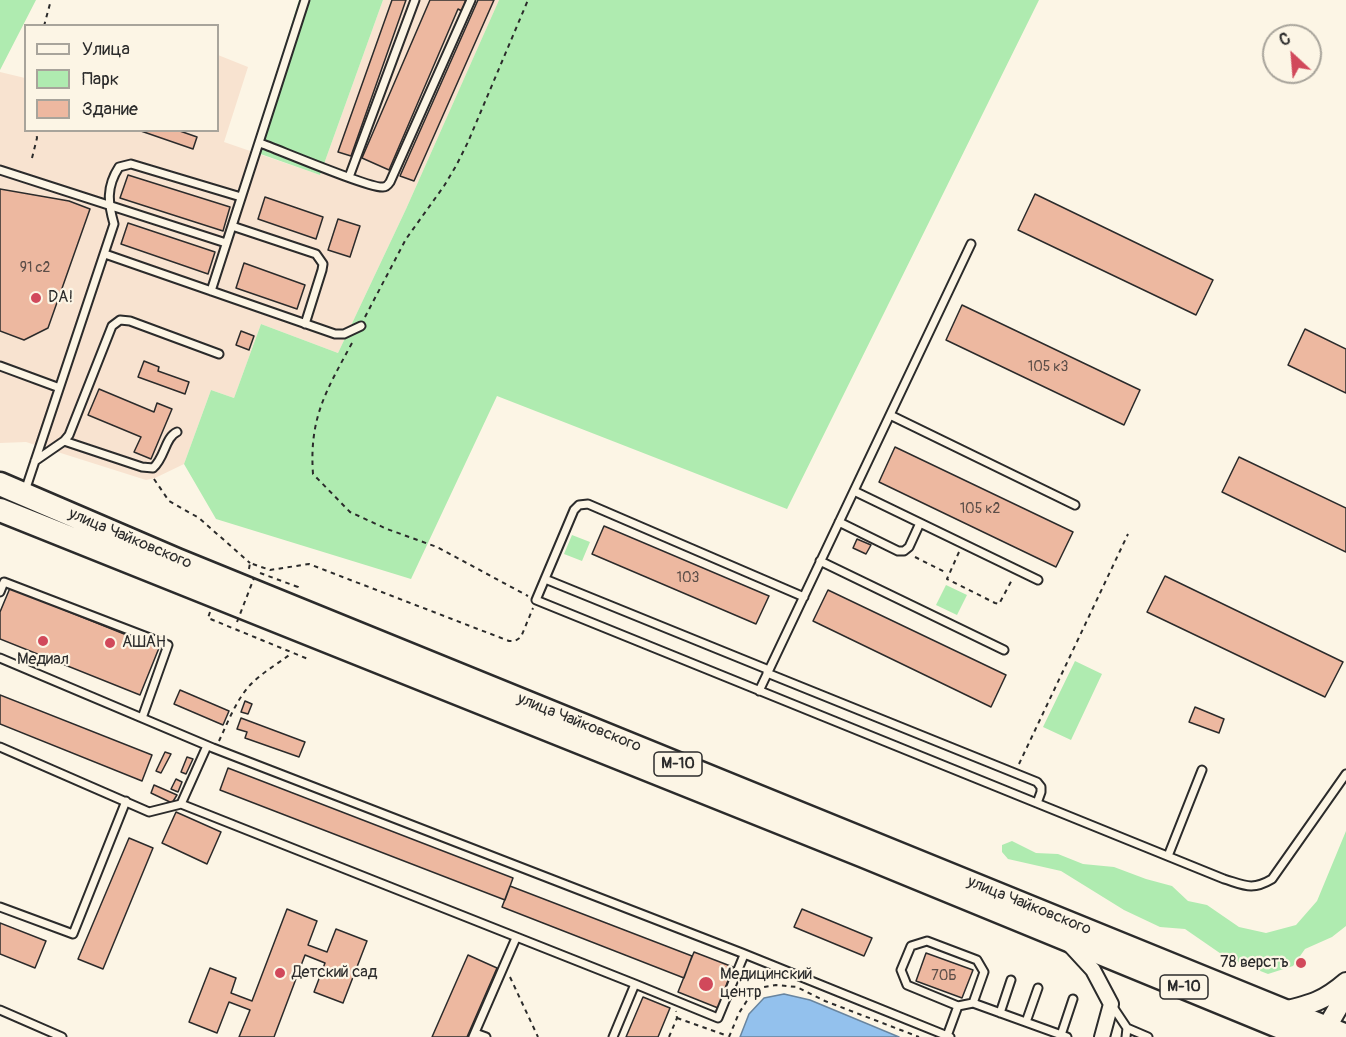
<!DOCTYPE html>
<html>
<head>
<meta charset="utf-8">
<style>
	body { margin:0 }
	#map { position:relative; width:1346px; height:1037px; overflow:hidden; background:#fcf5e5; font-family:Pangolin,sans-serif }
	canvas { display:block }
	.legend { position:absolute; left:24px; top:24px; width:195px; height:108px; box-sizing:border-box; background:#fcf5e5; border:2px solid #a8a49b; margin:0; padding:8px 10px; list-style:none; font-size:18px; color:#2b2b2b }
	.legend li { display:flex; align-items:center; gap:12px; height:30px }
	.legend b { width:30px; border:2px solid #a8a49b }
	.north { position:absolute; left:1262px; top:24px; width:60px; height:60px; box-sizing:border-box; background:#fcf5e5; border:2px solid #a8a49b; border-radius:50%; rotate:334deg; font-size:16px; font-weight:700; line-height:24px; text-align:center; color:#2b2b2b }
	.north::after { content:''; display:block; margin:auto; width:21px; height:27px; background:#d1495b; clip-path:polygon(50% 0,100% 100%,50% 72%,0 100%) }
</style>
</head>
<body>
<div id="map">
<canvas width="1346" height="1037"></canvas>
<ul class="legend">
<li><b style="height:8px;background:#fcf5e5"></b>Улица</li>
<li><b style="height:16px;background:#afebb0"></b>Парк</li>
<li><b style="height:16px;background:#edb8a0"></b>Здание</li>
</ul>
<div class="north">С</div>
</div>
<script>
const ctx = document.querySelector('canvas').getContext('2d');
ctx.lineJoin = 'round';
function fill(path, color) {
  ctx.fillStyle = color;
  ctx.fill(path, 'evenodd');
}
function stroke(path, color, width, dash) {
  ctx.strokeStyle = color;
  ctx.lineWidth = width;
  ctx.lineCap = dash ? 'butt' : 'round';
  ctx.setLineDash(dash || []);
  ctx.stroke(path);
}
function write(font, color, halo, rows, align = 'center') {
  ctx.font = font + ' Pangolin,sans-serif';
  ctx.lineWidth = 4.5;
  ctx.setLineDash([]);
  ctx.textBaseline = 'middle';
  ctx.strokeStyle = halo;
  ctx.fillStyle = color;
  for (const [text, x, y, turn = 0] of rows) {
    ctx.save();
    ctx.translate(x, y);
    ctx.rotate((+turn || 0) * Math.PI / 180);
    ctx.textAlign = isNaN(turn) ? turn : align;
    if (halo) ctx.strokeText(text, 0, 0);
    ctx.fillText(text, 0, 0);
    ctx.restore();
  }
}
fill(new Path2D(`
	M 383,0 L 499,0 L 406,209 L 338,353 L 261,324 L 234,398 L 211,390 L 184,464 L 155,478 L 146,480 L 26,442 L 0,443 L 0,72 L 25,78 L 26,130 L 218,130 L 218,55 L 248,67 L 224,142 L 320,175 Z`), '#f8e3d0');
fill(new Path2D(`
	M 0,0 L 36,0 L 0,70 Z
	M 299,0 L 383,0 L 320,175 L 252,151 Z
	M 499,0 L 1039,0 L 787,509 L 497,396 L 411,579 L 216,519 L 184,464 L 211,390 L 234,398 L 261,324 L 338,353 L 406,209 Z
	M 572,535 L 590,542 L 582,561 L 564,554 Z
	M 946,585 L 967,595 L 957,615 L 936,605 Z
	M 1075,661 L 1102,674 L 1071,740 L 1043,727 Z
	M 1346,831 L 1346,926 L 1332,937 L 1305,949 L 1293,966 L 1268,974 L 1227,958 L 1185,929 L 1160,927 L 1124,910 L 1061,871 L 1008,859 L 1002,852 L 1002,845 L 1012,841 L 1036,853 L 1058,854 L 1083,864 L 1114,867 L 1146,879 L 1172,886 L 1188,901 L 1207,905 L 1239,927 L 1266,933 L 1296,925 L 1317,901 Z`), '#afebb0');
const water = new Path2D(`
	M 784,994 L 810,1000 L 899,1037 L 740,1037 L 749,1014 L 764,998 Z`);
fill(water, '#93c1ed');
stroke(water, '#69859f', 1.5);
const building = new Path2D(`
	M 392,0 L 406,0 L 351,156 L 338,152 Z
	M 430,0 L 466,0 L 462,11 L 458,9 L 389,170 L 362,158 Z
	M 478,0 L 494,0 L 414,181 L 400,176 Z
	M 138,130 L 177,130 L 197,137 L 193,149 Z
	M 128,175 L 230,207 L 223,231 L 120,198 Z
	M 0,189 L 69,201 L 90,209 L 48,328 L 24,340 L 0,331 Z
	M 1035,194 L 1213,280 L 1196,315 L 1018,230 Z
	M 265,197 L 323,217 L 316,239 L 258,219 Z
	M 338,219 L 360,226 L 350,257 L 328,250 Z
	M 128,223 L 215,252 L 208,274 L 121,244 Z
	M 244,263 L 305,285 L 297,309 L 236,288 Z
	M 962,305 L 1140,390 L 1124,425 L 946,340 Z
	M 1305,329 L 1346,349 L 1346,393 L 1288,365 Z
	M 241,331 L 254,336 L 249,350 L 236,345 Z
	M 144,361 L 159,367 L 158,371 L 189,382 L 185,394 L 138,377 Z
	M 99,389 L 154,412 L 157,403 L 172,409 L 151,459 L 134,452 L 141,437 L 88,415 Z
	M 895,447 L 1073,532 L 1056,567 L 879,482 Z
	M 1239,457 L 1346,508 L 1346,552 L 1222,492 Z
	M 604,526 L 769,596 L 756,624 L 592,554 Z
	M 857,539 L 871,545 L 866,554 L 853,548 Z
	M 1165,576 L 1343,662 L 1325,697 L 1147,612 Z
	M 10,588 L 159,648 L 140,695 L 0,639 L 0,612 Z
	M 828,590 L 1006,675 L 991,707 L 813,621 Z
	M 180,690 L 229,711 L 223,725 L 174,704 Z
	M 0,695 L 152,755 L 142,781 L 0,724 Z
	M 245,701 L 252,704 L 248,714 L 241,712 Z
	M 1195,707 L 1224,719 L 1219,733 L 1189,722 Z
	M 241,718 L 305,742 L 299,757 L 245,738 L 247,732 L 237,729 Z
	M 165,752 L 171,754 L 161,773 L 156,771 Z
	M 187,757 L 193,759 L 186,774 L 181,772 Z
	M 228,768 L 513,878 L 505,900 L 220,790 Z
	M 176,779 L 182,782 L 178,792 L 171,789 Z
	M 154,785 L 177,795 L 172,803 L 151,793 Z
	M 176,812 L 221,832 L 207,864 L 162,843 Z
	M 129,838 L 153,848 L 103,969 L 78,959 Z
	M 510,886 L 692,956 L 684,978 L 502,907 Z
	M 287,909 L 317,921 L 308,945 L 327,952 L 336,929 L 367,941 L 343,1003 L 314,992 L 325,963 L 305,955 L 274,1037 L 239,1037 L 250,1010 L 229,1002 L 217,1033 L 189,1022 L 210,968 L 236,978 L 231,993 L 252,1001 Z
	M 802,909 L 872,938 L 864,956 L 794,927 Z
	M 0,923 L 46,941 L 35,968 L 0,954 Z
	M 694,952 L 733,967 L 718,1008 L 678,992 Z
	M 926,953 L 973,970 L 962,998 L 916,981 Z
	M 468,955 L 497,968 L 467,1037 L 432,1037 Z
	M 643,997 L 670,1008 L 658,1037 L 626,1037 Z`);
fill(building, '#edb8a0');
stroke(building, '#2b2b2b', 1.5);
const service = new Path2D(`
	M 260,143 C 277,149 371,189 383,187 C 386,187 388,185 390,182 L 471,0
	M 0,170 L 226,243
	M 349,177 L 415,0
	M 232,226 L 316,254 L 323,264 L 322,270 L 305,324
	M 105,254 L 335,334 L 344,334 L 361,326
	M 211,291 L 305,0
	M 0,366 L 57,387
	M 890,415 L 1075,505
	M 64,441 L 142,467 L 153,468 C 165,458 165,437 177,432
	M 35,461 L 64,441 L 69,435 L 112,326 L 120,320 L 130,321 L 219,354
	M 25,491 L 114,224 C 108,203 106,187 119,167 L 131,164 L 241,197
	M 854,491 L 1038,580
	M 839,522 L 898,551 L 904,551 L 909,547 L 920,523
	M 820,561 L 1004,650
	M 545,579 L 769,670
	M 0,592 L 4,582 L 168,645 L 142,718
	M 804,597 L 588,504 L 579,505 L 574,510 L 536,600 L 1224,879 C 1244,885 1252,891 1272,879 L 1346,774
	M 0,658 L 213,748 L 742,953 L 950,1037
	M 767,673 L 1037,782 L 1041,787 L 1041,792 L 1037,803
	M 759,691 L 971,244
	M 0,747 L 149,812 L 181,804 L 207,746
	M 181,804 L 635,984 L 613,1037
	M 1168,856 L 1202,770
	M 0,907 L 73,934 L 126,801
	M 927,941 L 977,960 L 984,972 L 973,1003 L 958,1006 L 907,985 L 901,970 L 911,946 Z
	M 635,984 L 718,1018 L 744,955
	M 973,1003 L 1067,1037
	M 1111,1004 L 1127,1028 L 1126,1037
	M 0,1010 L 62,1037
	M 1000,1013 L 1011,980
	M 1026,1022 L 1038,988
	M 1127,1028 L 1148,1037
	M 475,1033 L 486,1037
	M 1061,1035 L 1073,999
	M 947,1036 L 958,1006
	M 473,1037 L 516,938`);
const minor = new Path2D(`
	M 1070,945 L 1093,970 L 1111,1004 L 1102,1037`);
const tertiary = new Path2D(`
	M 1284,1011 C 1312,1004 1324,1001 1346,982
	M 1321,1037 L 1346,994`);
const trunk = new Path2D(`
	M 0,484 L 177,560 L 1346,1036
	M 0,510 L 864,856 L 1305,1037`);
stroke(service, '#2b2b2b', 11);
stroke(minor, '#2b2b2b', 18);
stroke(tertiary, '#2b2b2b', 22);
stroke(trunk, '#2b2b2b', 27);
stroke(new Path2D(`
	M 44,26 L 51,0
	M 32,158 L 37,138 L 36,130
	M 365,317 L 406,239 L 444,186 L 456,166 L 468,142 L 528,0
	M 352,343 C 326,391 309,418 313,474 L 350,512 L 387,529 L 437,547 L 528,596
	M 154,479 L 169,501 L 199,518 L 250,563
	M 959,552 L 947,579 L 995,603 L 999,604 L 1013,578
	M 915,557 L 947,573
	M 249,569 L 250,563 L 270,570 L 309,564 L 509,641 L 515,641 L 521,637 L 533,608
	M 260,573 L 298,587 L 297,589
	M 210,612 L 208,618 L 308,659
	M 219,741 C 228,722 236,700 251,684 C 263,672 279,663 292,653
	M 1019,764 L 1128,534
	M 510,977 L 538,1037
	M 677,1018 L 728,1036
	M 669,1037 L 677,1018 L 676,1011
	M 729,1037 L 739,1013 L 750,996 L 764,987 L 776,985 L 797,987 L 825,1001 L 919,1037`), '#2b2b2b', 2, [4.5, 4.5]);
stroke(service, '#fcf5e5', 7);
stroke(minor, '#fcf5e5', 14);
stroke(tertiary, '#fcf5e5', 18);
stroke(trunk, '#fcf5e5', 22);
stroke(new Path2D(`
	M 237,622 L 254,578`), '#2b2b2b', 2, [4.5, 4.5]);
for (const [x, y, r, color] of [
	[36,298,6,"#d1495b"],
	[43,641,6,"#d1495b"],
	[110,643,6,"#d1495b"],
	[1301,963,6,"#d1495b"],
	[280,973,6,"#d1495b"],
	[706,984,8,"#d1495b"]
]) {
  const dot = new Path2D();
  dot.arc(x, y, r, 0, 2 * Math.PI);
  ctx.fillStyle = color;
  ctx.fill(dot);
  stroke(dot, '#fcf5e5', 2);
}
write('14px', '#5c4e48', null, [
	["91 с2",35,268],
	["105 к3",1048,367],
	["105 к2",980,509],
	["103",688,578],
	["70Б",944,976]
]);
for (const [x, y, w] of [
	[678,764,48],
	[1184,987,48]
]) {
  const box = new Path2D();
  box.roundRect(x - w / 2, y - 12, w, 24, 4.5);
  ctx.fillStyle = '#fcf5e5';
  ctx.fill(box);
  stroke(box, '#2b2b2b', 1.5);
}
write('bold 15px', '#2b2b2b', null, [
	["М-10",678,764],
	["М-10",1184,987]
]);
write('16px', '#2b2b2b', '#fcf5e5', [
	["DA!",48,298],
	["AШАН",122,643],
	["Медиал",43,660,"center"],
	["78 верстъ",1289,963,"right"],
	["Детский сад",292,973],
	["Медицинский",720,975],
	["центр",720,993]
], 'left');
write('16px', '#2b2b2b', '#fcf5e5', [
	["улица Чайковского",130,539,23],
	["улица Чайковского",579,723,22],
	["улица Чайковского",1029,906,22]
]);
</script>
</body>
</html>
